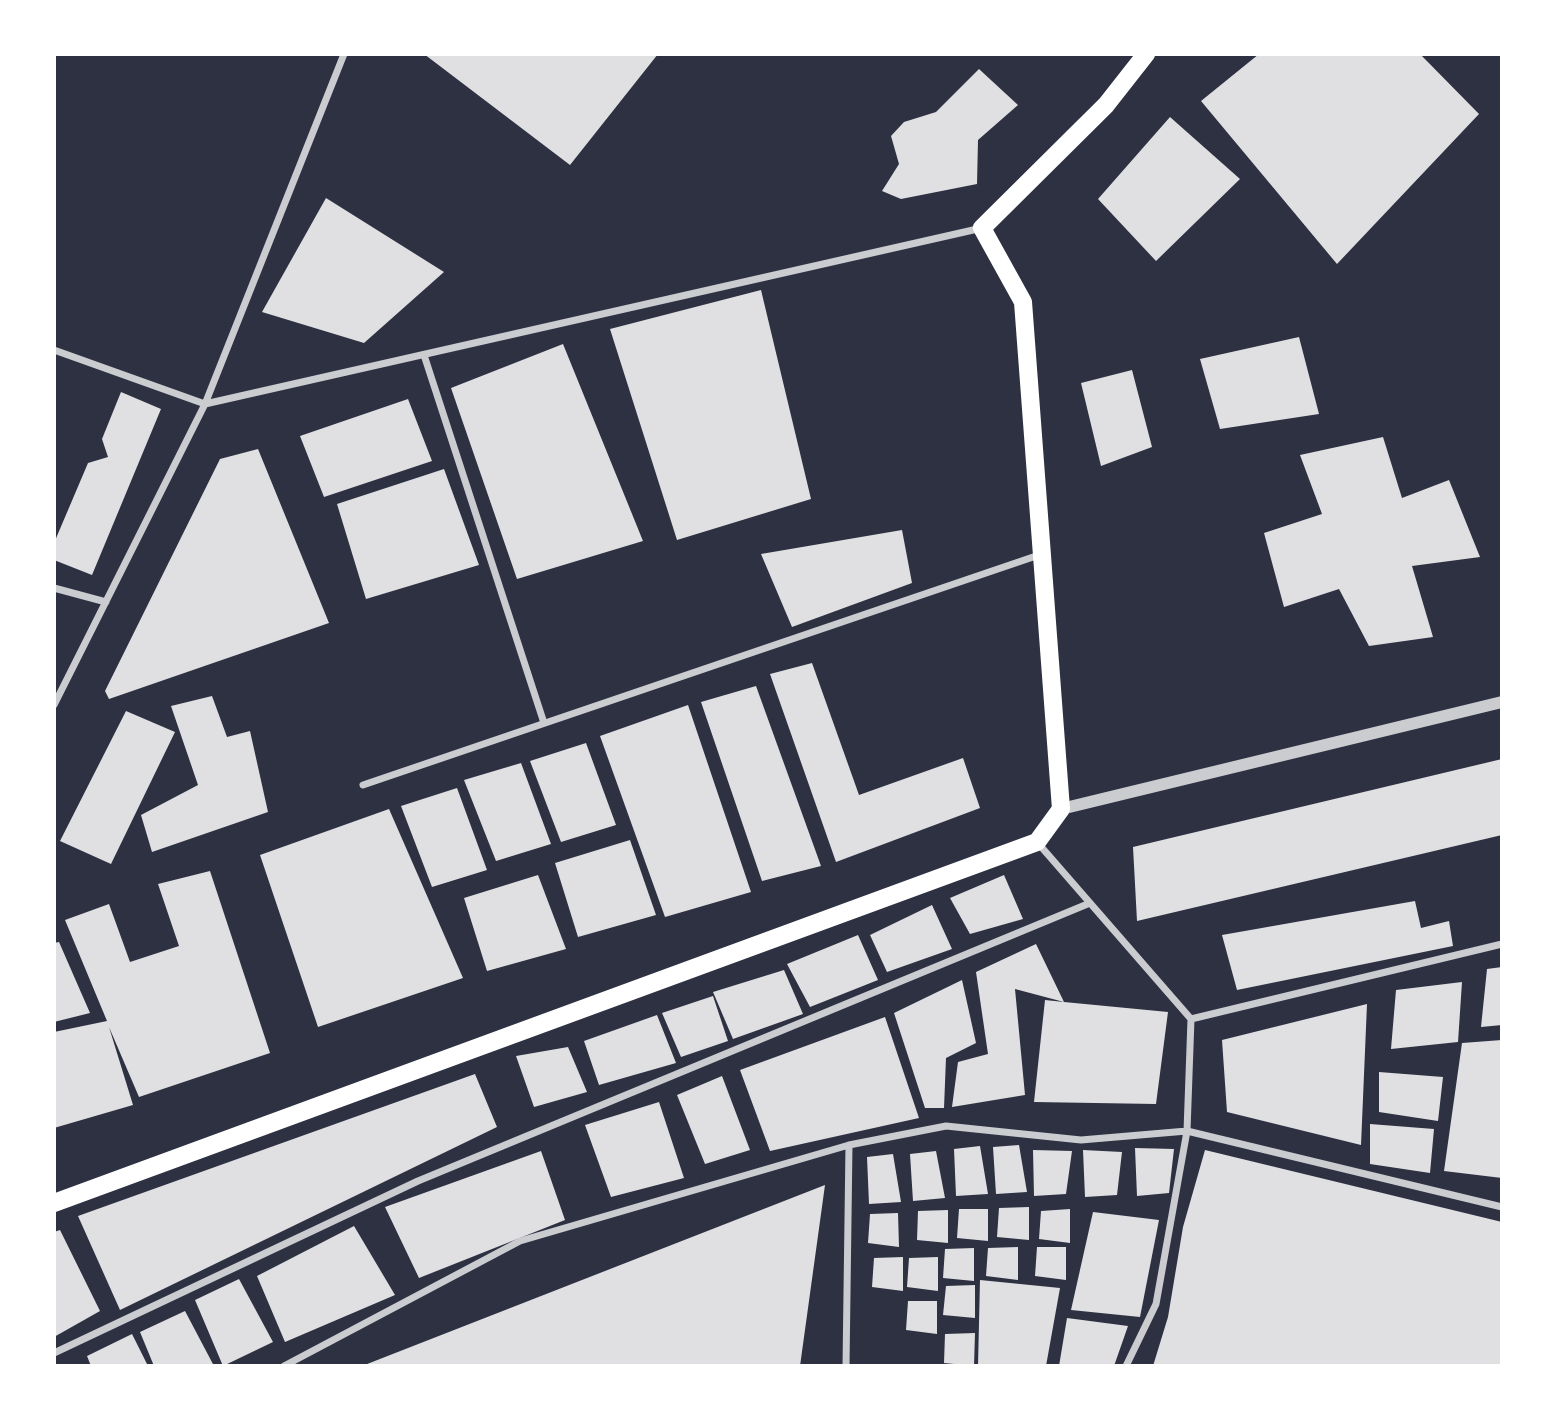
<!DOCTYPE html>
<html>
<head>
<meta charset="utf-8">
<style>
	body { margin:0 }
	#map { position:relative; width:1556px; height:1420px; overflow:hidden; background:#2d3142; font-family:"PT Sans",sans-serif }
	canvas { display:block }
	.frame { position:absolute; inset:0; border:56px solid #fff; pointer-events:none }
</style>
</head>
<body>
<div id="map">
<canvas width="1556" height="1420"></canvas>
<div class="frame"></div>
</div>
<script>
const ctx = document.querySelector('canvas').getContext('2d');
ctx.lineJoin = 'round';
function fill(path, color) {
  ctx.fillStyle = color;
  ctx.fill(path, 'evenodd');
}
function stroke(path, color, width, dash) {
  ctx.strokeStyle = color;
  ctx.lineWidth = width;
  ctx.lineCap = dash ? 'butt' : 'round';
  ctx.setLineDash(dash || []);
  ctx.stroke(path);
}
fill(new Path2D(`
	M 424,54 L 658,54 L 570,165 Z
	M 1259,54 L 1420,54 L 1479,114 L 1337,264 L 1201,101 Z
	M 979,69 L 1018,105 L 978,140 L 977,184 L 901,199 L 882,191 L 899,164 L 891,136 L 904,122 L 936,112 Z
	M 1170,117 L 1240,179 L 1156,261 L 1098,199 Z
	M 326,198 L 444,272 L 364,343 L 262,312 Z
	M 761,290 L 811,499 L 677,540 L 610,329 Z
	M 1299,337 L 1319,414 L 1220,429 L 1200,359 Z
	M 563,344 L 643,541 L 517,579 L 451,388 Z
	M 1132,370 L 1152,447 L 1101,466 L 1081,383 Z
	M 121,392 L 161,409 L 92,575 L 54,560 L 54,543 L 88,463 L 108,457 L 102,439 Z
	M 408,399 L 432,461 L 324,497 L 300,436 Z
	M 1383,437 L 1402,498 L 1449,480 L 1480,557 L 1412,566 L 1433,637 L 1369,646 L 1339,589 L 1284,607 L 1264,533 L 1322,514 L 1300,455 Z
	M 258,449 L 329,623 L 109,699 L 105,691 L 220,459 Z
	M 444,469 L 479,565 L 366,599 L 337,504 Z
	M 902,530 L 912,583 L 792,627 L 761,554 Z
	M 812,663 L 859,795 L 963,758 L 980,808 L 836,862 L 770,674 Z
	M 756,686 L 821,866 L 762,881 L 701,702 Z
	M 212,696 L 227,737 L 250,731 L 268,812 L 152,852 L 141,815 L 198,785 L 171,706 Z
	M 688,705 L 751,892 L 665,917 L 600,736 Z
	M 126,711 L 175,732 L 111,864 L 60,841 Z
	M 586,743 L 616,825 L 561,842 L 530,761 Z
	M 1502,759 L 1502,835 L 1137,921 L 1133,847 Z
	M 521,763 L 551,844 L 496,861 L 464,780 Z
	M 457,788 L 487,870 L 432,887 L 401,806 Z
	M 389,809 L 463,978 L 318,1027 L 260,855 Z
	M 630,840 L 656,915 L 578,937 L 555,863 Z
	M 210,871 L 270,1053 L 139,1097 L 109,1027 L 133,1105 L 54,1128 L 54,1032 L 107,1021 L 65,920 L 109,904 L 130,962 L 179,946 L 158,884 Z
	M 538,875 L 566,949 L 487,971 L 464,898 Z
	M 1004,875 L 1023,919 L 970,934 L 950,898 Z
	M 1415,901 L 1421,928 L 1449,921 L 1453,946 L 1237,990 L 1222,935 Z
	M 932,905 L 952,949 L 887,972 L 870,935 Z
	M 858,935 L 878,980 L 810,1007 L 787,964 Z
	M 59,942 L 90,1013 L 54,1022 L 54,943 Z
	M 1036,944 L 1064,1002 L 1168,1012 L 1156,1104 L 1034,1102 L 1045,1000 L 1064,1002 L 1015,989 L 1025,1095 L 952,1107 L 958,1062 L 988,1054 L 976,972 Z
	M 1502,967 L 1502,1025 L 1481,1027 L 1487,969 Z
	M 784,970 L 803,1014 L 733,1039 L 713,992 Z
	M 962,980 L 976,1043 L 946,1058 L 944,1108 L 925,1108 L 894,1013 Z
	M 1462,982 L 1458,1042 L 1391,1049 L 1396,990 Z
	M 713,996 L 728,1041 L 681,1057 L 662,1013 Z
	M 1367,1004 L 1361,1145 L 1227,1112 L 1222,1040 Z
	M 657,1015 L 676,1063 L 599,1085 L 584,1041 Z
	M 885,1017 L 919,1118 L 770,1151 L 740,1070 Z
	M 1502,1040 L 1502,1178 L 1444,1171 L 1462,1043 Z
	M 568,1047 L 587,1092 L 534,1107 L 516,1056 Z
	M 1379,1072 L 1443,1077 L 1438,1121 L 1379,1112 Z
	M 475,1074 L 497,1127 L 120,1310 L 78,1216 Z
	M 722,1076 L 750,1150 L 705,1164 L 677,1095 Z
	M 659,1102 L 684,1178 L 611,1197 L 585,1125 Z
	M 1370,1124 L 1434,1129 L 1430,1173 L 1370,1164 Z
	M 1019,1145 L 1027,1192 L 996,1194 L 993,1147 Z
	M 980,1146 L 988,1194 L 956,1196 L 954,1149 Z
	M 1135,1148 L 1174,1149 L 1169,1193 L 1137,1196 Z
	M 1033,1150 L 1072,1151 L 1066,1194 L 1034,1196 Z
	M 1083,1150 L 1122,1152 L 1117,1195 L 1085,1197 Z
	M 1205,1150 L 1502,1222 L 1502,1366 L 1153,1366 L 1168,1317 L 1183,1227 Z
	M 541,1151 L 565,1220 L 419,1278 L 385,1207 Z
	M 936,1151 L 945,1198 L 913,1201 L 910,1154 Z
	M 893,1154 L 901,1202 L 869,1204 L 867,1157 Z
	M 825,1185 L 800,1366 L 362,1366 Z
	M 1029,1207 L 1029,1240 L 997,1237 L 999,1208 Z
	M 959,1209 L 988,1209 L 988,1241 L 957,1238 Z
	M 1070,1209 L 1070,1243 L 1039,1239 L 1041,1211 Z
	M 948,1210 L 948,1243 L 917,1240 L 918,1211 Z
	M 1093,1212 L 1159,1220 L 1140,1317 L 1071,1310 Z
	M 898,1213 L 899,1247 L 868,1243 L 870,1214 Z
	M 354,1226 L 395,1295 L 285,1342 L 257,1276 Z
	M 60,1230 L 100,1311 L 54,1337 L 54,1232 Z
	M 1018,1247 L 1018,1280 L 986,1276 L 988,1248 Z
	M 1037,1247 L 1066,1247 L 1066,1280 L 1035,1276 Z
	M 974,1248 L 974,1281 L 943,1278 L 945,1249 Z
	M 903,1257 L 903,1291 L 872,1287 L 874,1258 Z
	M 938,1257 L 938,1291 L 907,1287 L 909,1258 Z
	M 239,1279 L 273,1342 L 223,1366 L 195,1300 Z
	M 980,1280 L 1060,1288 L 1046,1366 L 978,1366 Z
	M 975,1285 L 975,1318 L 943,1315 L 946,1286 Z
	M 908,1301 L 937,1301 L 937,1334 L 906,1330 Z
	M 185,1311 L 214,1366 L 154,1366 L 140,1332 Z
	M 1067,1318 L 1128,1326 L 1114,1366 L 1059,1366 Z
	M 975,1333 L 974,1366 L 944,1363 L 945,1334 Z
	M 132,1334 L 148,1366 L 91,1366 L 87,1356 Z`), '#e0e0e3');
stroke(new Path2D(`
	M 54,350 L 205,404 L 982,228
	M 424,355 L 544,723
	M 54,588 L 106,602
	M 54,705 L 205,404 L 344,54
	M 363,785 L 1042,554
	M 1037,842 L 1191,1019 L 1187,1131 L 1156,1304 L 1126,1366
	M 1191,1019 L 1502,944
	M 54,1353 L 418,1181 L 1090,903
	M 284,1366 L 520,1241 L 849,1145 L 946,1126 L 1081,1140 L 1187,1131 L 1502,1207
	M 846,1366 L 849,1145`), '#caccd0', 7);
stroke(new Path2D(`
	M 1061,809 L 1502,702`), '#caccd0', 12);
stroke(new Path2D(`
	M 54,1203 L 1037,842 L 1061,809 L 1023,302 L 982,228 L 1106,105 L 1146,54`), '#fff', 18);
</script>
</body>
</html>
